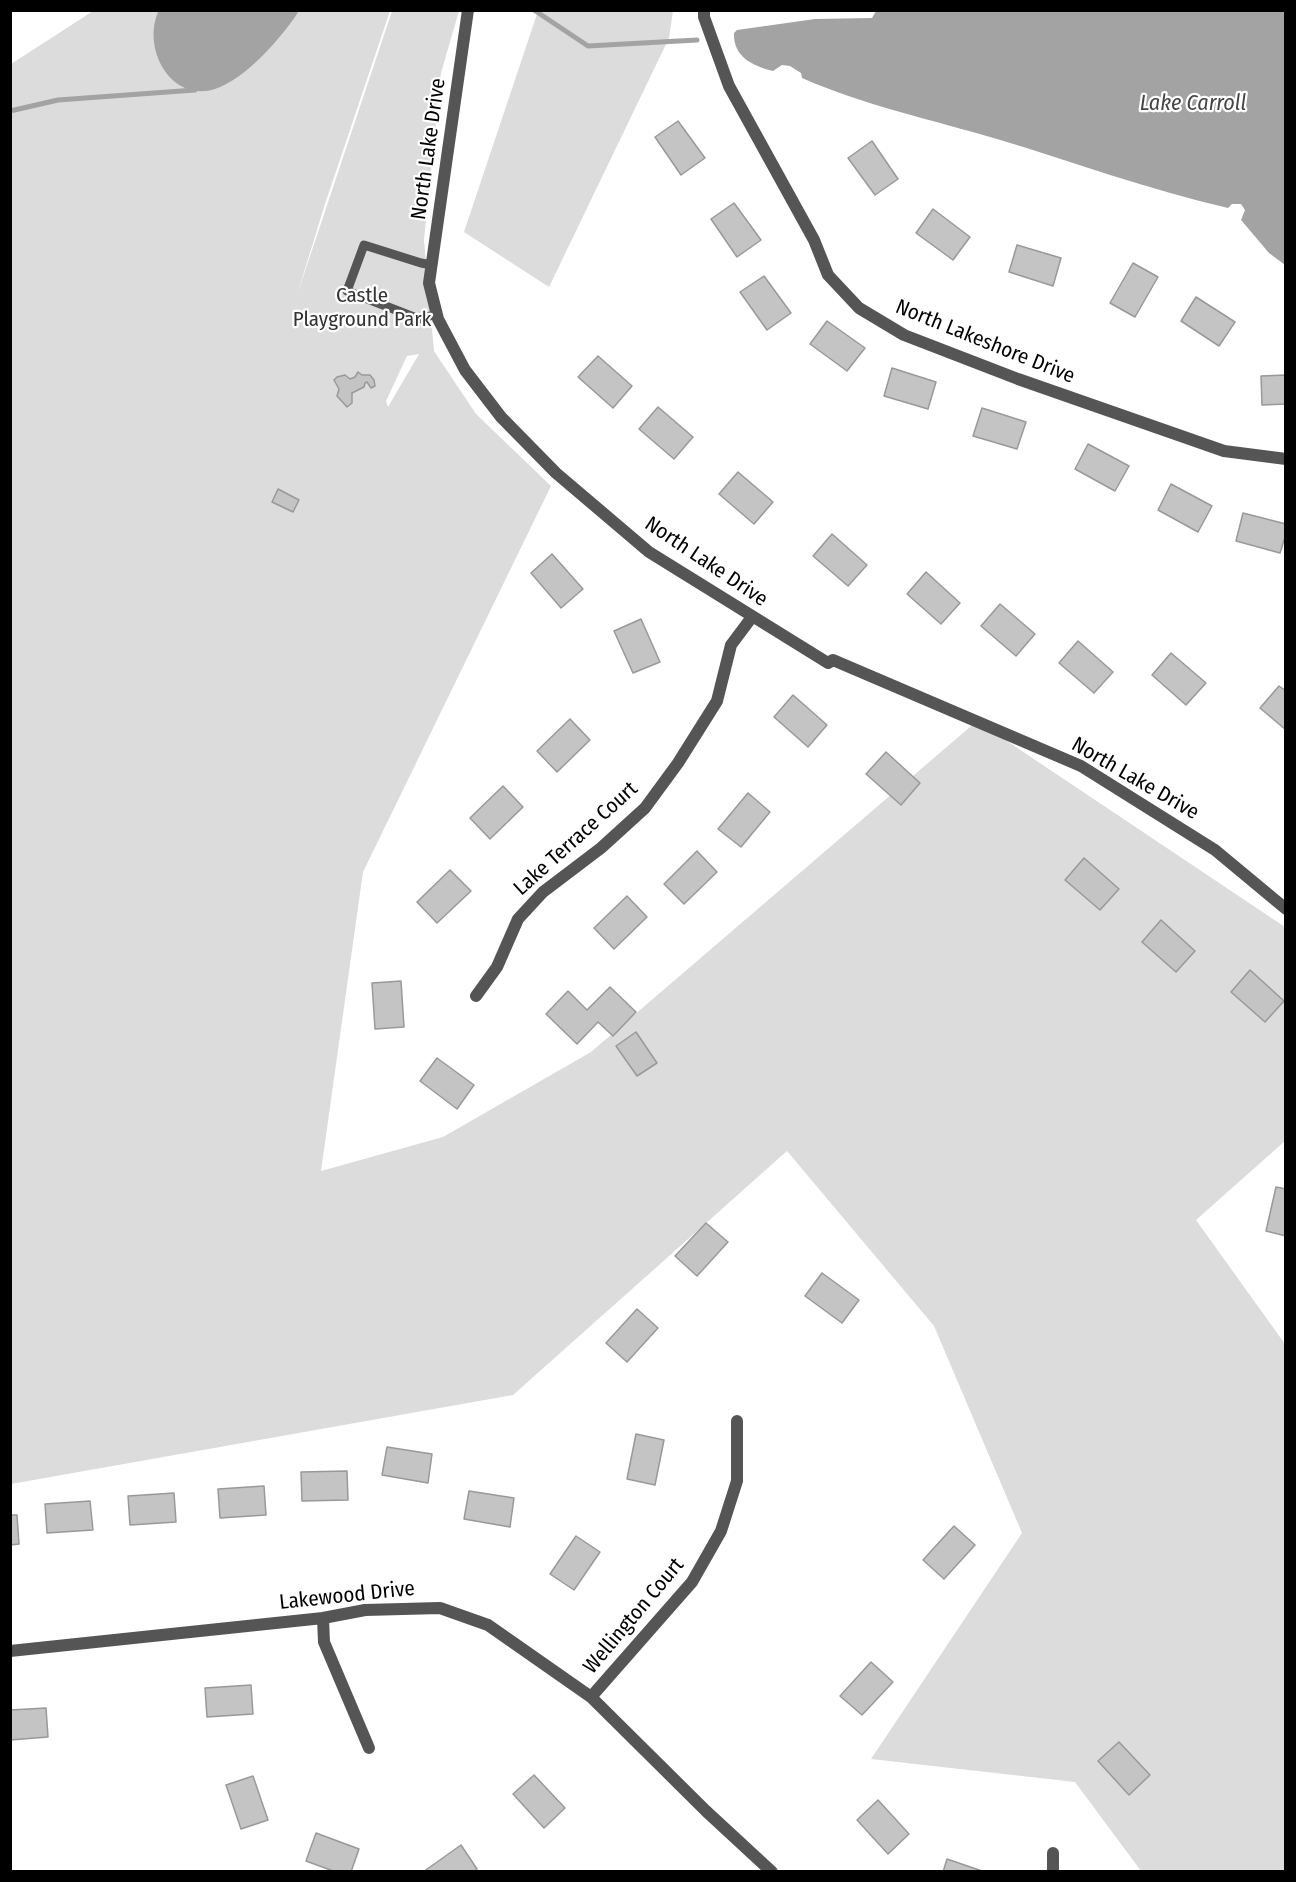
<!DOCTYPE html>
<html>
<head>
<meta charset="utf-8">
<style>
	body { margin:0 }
	#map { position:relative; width:1296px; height:1882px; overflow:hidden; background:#fff; font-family:"Fira Sans Condensed",sans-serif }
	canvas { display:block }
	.frame { position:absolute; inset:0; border:12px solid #000; pointer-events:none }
</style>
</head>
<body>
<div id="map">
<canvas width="1296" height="1882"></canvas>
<div class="frame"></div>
</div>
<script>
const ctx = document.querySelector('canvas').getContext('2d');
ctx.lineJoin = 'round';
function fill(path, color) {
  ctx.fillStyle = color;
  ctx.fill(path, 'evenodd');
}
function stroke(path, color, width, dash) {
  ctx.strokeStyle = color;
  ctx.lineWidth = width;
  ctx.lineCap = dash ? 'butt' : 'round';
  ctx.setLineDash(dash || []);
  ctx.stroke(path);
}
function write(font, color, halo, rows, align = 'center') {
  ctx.font = font + ' "Fira Sans Condensed",sans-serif';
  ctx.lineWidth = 4.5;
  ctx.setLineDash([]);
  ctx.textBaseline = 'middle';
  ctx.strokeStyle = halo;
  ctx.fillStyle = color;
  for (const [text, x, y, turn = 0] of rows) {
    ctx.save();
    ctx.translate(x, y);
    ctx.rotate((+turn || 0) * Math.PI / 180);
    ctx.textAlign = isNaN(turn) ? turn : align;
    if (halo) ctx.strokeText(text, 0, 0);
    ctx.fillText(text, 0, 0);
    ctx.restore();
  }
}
fill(new Path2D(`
	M 93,11 L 390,11 L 325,204 L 297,295 L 392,11 L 459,11 L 441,73 L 424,240 L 434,351 L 476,414 L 551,486 L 363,872 L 321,1171 L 443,1137 L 591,1052 L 977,721 L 1285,927 L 1285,1141 L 1196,1220 L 1285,1344 L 1285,1871 L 1141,1871 L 1075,1782 L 871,1759 L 1022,1533 L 934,1326 L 787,1151 L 513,1395 L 11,1484 L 11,64 ZM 419,354 L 388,407 L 386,401 L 407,356 Z
	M 538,11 L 673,11 L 669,38 L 549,287 L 464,232 Z`), '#dcdcdc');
fill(new Path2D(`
	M 159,10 L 299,10 L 299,11 C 282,37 246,79 215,89 C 170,103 141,47 159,10 Z
	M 876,11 L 1285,11 L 1285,265 L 1269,253 L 1241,220 L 1245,210 L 1241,204 L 1232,204 L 1228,208 C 1149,190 1074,162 997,139 C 933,120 863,105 802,78 L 801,73 L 790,66 L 782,65 L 773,71 C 753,66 733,57 734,33 L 737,30 L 815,19 L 872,18 Z`), '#a3a3a3');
stroke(new Path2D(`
	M 534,10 L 588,46 L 697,40
	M 10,111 L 58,100 L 195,90`), '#a3a3a3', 5);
const building = new Path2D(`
	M 678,121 L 705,158 L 681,175 L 655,137 Z
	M 872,141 L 898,179 L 875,195 L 848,158 Z
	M 734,203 L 761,240 L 737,257 L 711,219 Z
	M 933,209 L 970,237 L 953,260 L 916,233 Z
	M 1017,245 L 1061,258 L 1053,286 L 1009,272 Z
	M 1133,263 L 1158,277 L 1135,317 L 1110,303 Z
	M 764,276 L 791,313 L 767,330 L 740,292 Z
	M 1196,297 L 1235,322 L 1219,346 L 1181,321 Z
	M 827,321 L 865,348 L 847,371 L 810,344 Z
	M 598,356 L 632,386 L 613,408 L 578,377 Z
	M 892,368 L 936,382 L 928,409 L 884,396 Z
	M 358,372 L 362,375 L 370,375 L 374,380 L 375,386 L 371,388 L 367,382 L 365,383 L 364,387 L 352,393 L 352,403 L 347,407 L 337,396 L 339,389 L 334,380 L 337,377 L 345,375 L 350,379 L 355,377 Z
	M 1286,375 L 1286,404 L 1262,405 L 1261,376 Z
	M 658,407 L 693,437 L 674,459 L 639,429 Z
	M 982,408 L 1026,422 L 1017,449 L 973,436 Z
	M 1088,444 L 1129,466 L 1115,491 L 1075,469 Z
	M 738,472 L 773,502 L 754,524 L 719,494 Z
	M 1171,484 L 1212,506 L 1198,532 L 1158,510 Z
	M 278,489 L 299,500 L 293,512 L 272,502 Z
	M 1243,513 L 1286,524 L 1286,534 L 1280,553 L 1236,541 Z
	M 832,534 L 867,565 L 848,586 L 813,556 Z
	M 552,554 L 583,589 L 561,608 L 531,573 Z
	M 926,572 L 960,603 L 941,624 L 907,594 Z
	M 1000,604 L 1035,634 L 1016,656 L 981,626 Z
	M 641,619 L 660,662 L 633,673 L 614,631 Z
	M 1078,641 L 1113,672 L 1094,693 L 1059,663 Z
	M 1171,653 L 1206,683 L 1186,705 L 1152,675 Z
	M 1279,686 L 1286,691 L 1286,730 L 1260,708 Z
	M 793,695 L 827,725 L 808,747 L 774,717 Z
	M 570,719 L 590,740 L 557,772 L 537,751 Z
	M 886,752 L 920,783 L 901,805 L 866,774 Z
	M 503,786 L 523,807 L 490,839 L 470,818 Z
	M 748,793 L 770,812 L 741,847 L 718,829 Z
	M 697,851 L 717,872 L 684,904 L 664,884 Z
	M 1084,858 L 1119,889 L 1100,910 L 1065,880 Z
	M 450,870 L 471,891 L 437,923 L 417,902 Z
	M 627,896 L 647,917 L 614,949 L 594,928 Z
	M 1161,920 L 1195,951 L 1176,972 L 1142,942 Z
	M 1250,970 L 1284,1001 L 1265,1022 L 1231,992 Z
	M 401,981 L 404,1027 L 375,1029 L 372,983 Z
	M 610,987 L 636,1012 L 613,1036 L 598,1022 L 577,1044 L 546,1014 L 568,991 L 587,1010 Z
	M 636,1032 L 657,1063 L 637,1076 L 616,1046 Z
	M 437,1058 L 474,1085 L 457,1109 L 420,1081 Z
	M 1276,1187 L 1286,1189 L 1286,1236 L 1266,1231 Z
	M 706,1223 L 728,1242 L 697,1276 L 675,1256 Z
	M 822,1273 L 859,1300 L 842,1323 L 805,1296 Z
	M 637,1309 L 658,1328 L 627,1362 L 606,1343 Z
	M 636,1434 L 664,1440 L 655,1485 L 627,1479 Z
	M 387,1447 L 432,1454 L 428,1483 L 382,1475 Z
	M 347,1471 L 348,1500 L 302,1501 L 301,1472 Z
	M 264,1486 L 266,1515 L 220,1518 L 218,1489 Z
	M 469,1491 L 514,1498 L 510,1527 L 464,1519 Z
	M 174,1493 L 176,1522 L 130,1525 L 128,1496 Z
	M 90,1501 L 93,1530 L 47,1533 L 45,1504 Z
	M 10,1515 L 17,1515 L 19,1544 L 10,1545 Z
	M 954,1526 L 975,1545 L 944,1579 L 923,1560 Z
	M 576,1536 L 600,1552 L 574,1590 L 550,1574 Z
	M 871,1662 L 893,1682 L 862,1715 L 840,1696 Z
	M 251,1685 L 253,1714 L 207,1717 L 205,1688 Z
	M 46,1708 L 48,1737 L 10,1740 L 10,1710 Z
	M 1119,1742 L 1150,1775 L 1129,1795 L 1098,1761 Z
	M 534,1775 L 565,1808 L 544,1828 L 513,1794 Z
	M 253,1776 L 268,1820 L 241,1829 L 226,1785 Z
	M 878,1800 L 909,1834 L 888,1854 L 857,1820 Z
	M 316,1833 L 359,1849 L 351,1872 L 336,1872 L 306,1861 Z
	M 461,1845 L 477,1869 L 474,1872 L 423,1872 Z
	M 947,1859 L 985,1872 L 943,1872 Z`);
fill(building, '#c4c4c4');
stroke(building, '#999', 1.5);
stroke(new Path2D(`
	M 432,265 L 421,263 L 364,245 L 347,291 L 419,319 L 437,314`), '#555', 9);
stroke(new Path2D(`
	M 468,10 L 429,283 L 438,319 L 465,370 L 501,417 L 556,473 L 649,552 L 828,663 L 833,660 L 1081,766 L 1215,850 L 1286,909
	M 704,10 L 704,17 L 729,86 L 814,240 L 828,275 L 859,308 L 904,335 L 1018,379 L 1224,451 L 1286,459
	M 476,996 L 497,967 L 518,919 L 543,892 L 601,848 L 645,808 L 678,763 L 717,701 L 731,645 L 752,617
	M 323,1618 L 324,1642 L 369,1748
	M 10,1651 L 323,1618 L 365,1610 L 440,1608 L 488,1625 L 591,1697 L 706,1811 L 772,1872
	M 591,1697 L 692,1582 L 721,1531 L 737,1481 L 737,1421
	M 1053,1872 L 1053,1853`), '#555', 12);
write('21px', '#000', '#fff', [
	["North Lake Drive",429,149,-82],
	["North Lakeshore Drive",985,342,22],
	["North Lake Drive",706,562,34],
	["North Lake Drive",1135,779,30],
	["Lake Terrace Court",576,839,-42],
	["Lakewood Drive",347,1596,-6],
	["Wellington Court",634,1616,-50]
]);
write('21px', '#333', '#fff', [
	["Castle",362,296],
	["Playground Park",362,320]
]);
write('italic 22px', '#444', '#fff', [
	["Lake Carroll",1193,104]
]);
</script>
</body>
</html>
